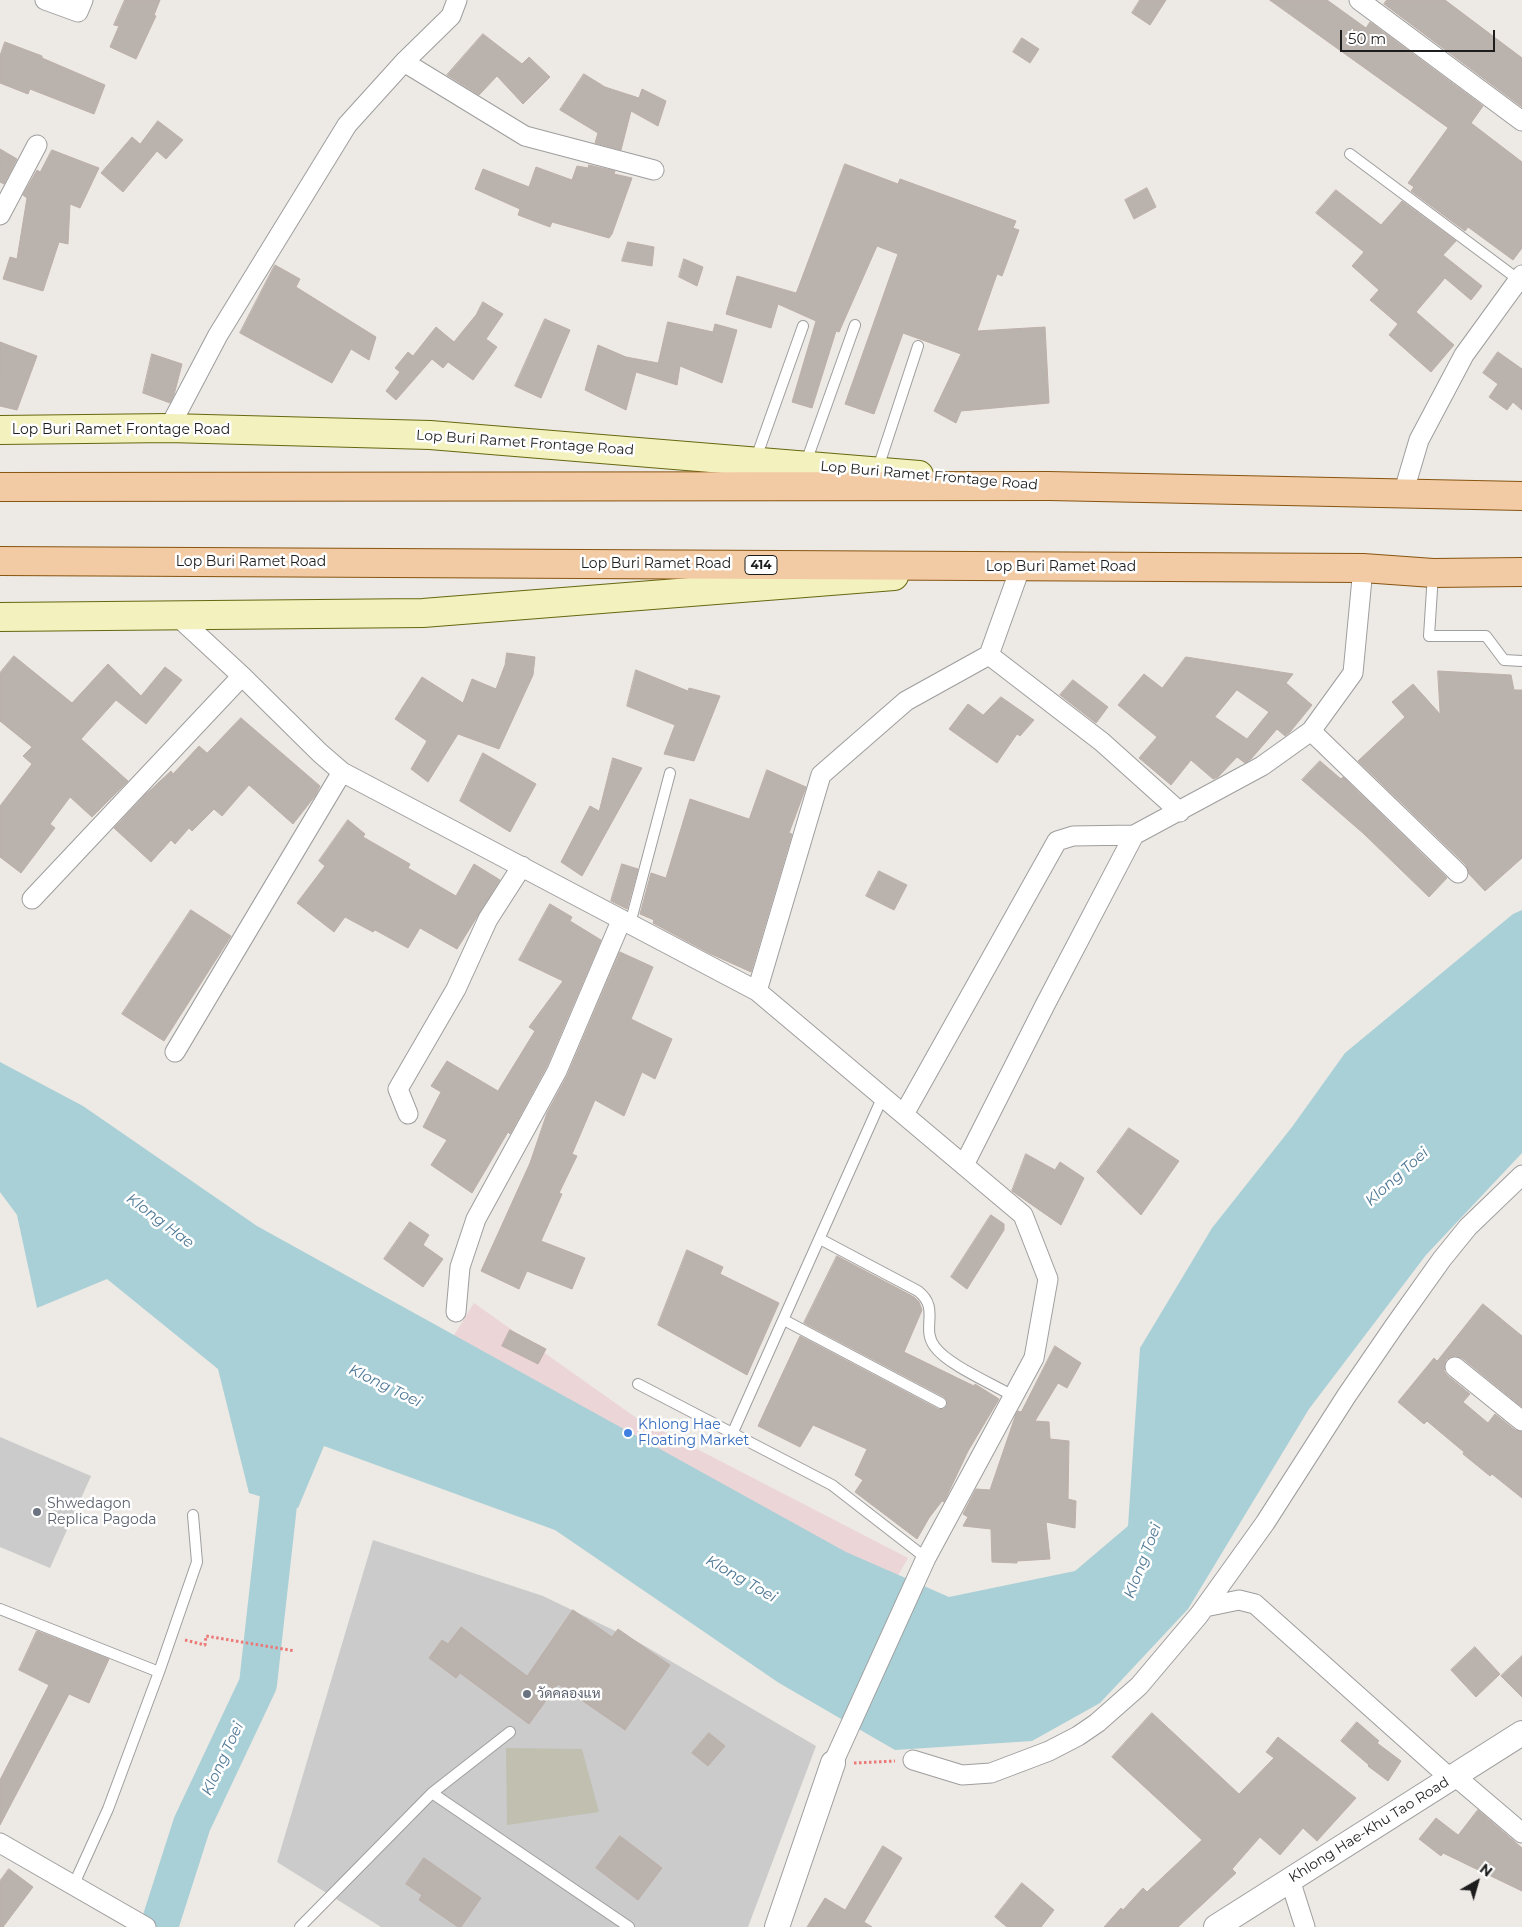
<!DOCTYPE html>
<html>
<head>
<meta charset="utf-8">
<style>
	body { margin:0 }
	#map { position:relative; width:1522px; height:1927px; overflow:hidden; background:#ede9e4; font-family:Montserrat,sans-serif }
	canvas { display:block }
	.north { position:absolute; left:1452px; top:1857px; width:50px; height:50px; -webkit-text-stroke:4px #fff; paint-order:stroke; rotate:38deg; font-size:14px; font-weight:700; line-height:20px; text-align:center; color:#1d1d1d }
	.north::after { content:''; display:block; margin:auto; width:18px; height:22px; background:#1d1d1d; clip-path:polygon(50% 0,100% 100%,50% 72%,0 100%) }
	.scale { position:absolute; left:1340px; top:30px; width:155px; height:22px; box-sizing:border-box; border:2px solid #1d1d1d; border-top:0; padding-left:6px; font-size:15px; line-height:18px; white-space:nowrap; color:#1d1d1d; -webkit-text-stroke:4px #fff; paint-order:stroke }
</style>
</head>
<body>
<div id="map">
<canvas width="1522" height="1927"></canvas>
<div class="north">N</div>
<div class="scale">50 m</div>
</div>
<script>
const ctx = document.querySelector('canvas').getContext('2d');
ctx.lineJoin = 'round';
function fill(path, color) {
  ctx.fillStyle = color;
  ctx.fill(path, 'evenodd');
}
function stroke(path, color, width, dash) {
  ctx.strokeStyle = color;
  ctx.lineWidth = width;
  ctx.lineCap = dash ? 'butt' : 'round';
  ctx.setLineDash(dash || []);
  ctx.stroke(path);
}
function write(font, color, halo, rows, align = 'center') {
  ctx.font = font + ' Montserrat,Sarabun,sans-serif';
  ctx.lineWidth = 5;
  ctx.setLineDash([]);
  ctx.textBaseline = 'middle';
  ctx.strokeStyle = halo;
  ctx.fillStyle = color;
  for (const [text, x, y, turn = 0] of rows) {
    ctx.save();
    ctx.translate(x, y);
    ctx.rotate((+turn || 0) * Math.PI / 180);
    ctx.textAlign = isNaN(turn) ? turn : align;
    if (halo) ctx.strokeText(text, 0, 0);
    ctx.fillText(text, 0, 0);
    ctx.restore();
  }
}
fill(new Path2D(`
	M 474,1303 L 635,1417 L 908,1558 L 889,1591 L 448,1345 Z`), '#ecd5d6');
fill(new Path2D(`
	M 0,1437 L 91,1476 L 50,1568 L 0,1547 Z
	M 373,1540 L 543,1596 L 638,1642 L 816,1746 L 748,1927 L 381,1927 L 277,1862 Z`), '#cbcbcb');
fill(new Path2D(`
	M 506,1748 L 582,1749 L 599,1812 L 507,1825 Z`), '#c1bfb0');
fill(new Path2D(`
	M 1522,910 L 1522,1153 L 1426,1255 L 1309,1409 L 1188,1609 L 1100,1703 L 1032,1741 L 895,1750 L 779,1683 L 555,1530 L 324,1446 L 298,1508 L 249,1493 L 218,1369 L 107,1279 L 37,1308 L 17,1215 L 0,1192 L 0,1062 L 83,1106 L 257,1226 L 846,1552 L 949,1597 L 1075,1571 L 1128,1526 L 1140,1348 L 1212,1228 L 1292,1127 L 1345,1053 L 1513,914 Z`), '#a9d0d7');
stroke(new Path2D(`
	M 159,1927 L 192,1824 L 258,1684 L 284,1451`), '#a9d0d7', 38);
const building = new Path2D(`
	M 125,0 L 160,0 L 154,15 L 156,16 L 136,59 L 110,47 L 119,26 L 114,25 Z
	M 1140,0 L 1166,0 L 1150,25 L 1132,13 Z
	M 1270,0 L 1327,0 L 1366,28 L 1370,22 L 1483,106 L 1471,123 L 1522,162 L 1522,248 L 1513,260 L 1468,227 L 1465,231 L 1411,191 L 1414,187 L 1408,183 L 1448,128 Z
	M 1387,0 L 1445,0 L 1522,58 L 1522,107 L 1384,4 Z
	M 483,34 L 522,64 L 529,57 L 550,77 L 523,104 L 497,76 L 479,95 L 447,75 Z
	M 1022,38 L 1039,49 L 1030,63 L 1013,52 Z
	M 5,42 L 42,56 L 42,58 L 105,85 L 94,114 L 30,89 L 28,94 L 0,83 L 0,56 Z
	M 584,74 L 605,87 L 639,98 L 642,89 L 666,101 L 658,126 L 631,111 L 621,150 L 595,143 L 598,133 L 560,110 Z
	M 158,121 L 183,140 L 166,159 L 157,151 L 123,192 L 101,173 L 132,137 L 140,144 Z
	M 0,149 L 17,159 L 4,184 L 0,182 Z
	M 52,150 L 99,168 L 80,208 L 70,204 L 68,244 L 59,242 L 43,291 L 3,279 L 10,257 L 17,259 L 27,198 L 23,195 L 37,170 L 40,172 Z
	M 845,164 L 898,184 L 900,179 L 1016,221 L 1013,228 L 1019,230 L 1002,276 L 997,274 L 977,331 L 1045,327 L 1049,403 L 961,411 L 956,423 L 934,411 L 961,354 L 903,333 L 874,414 L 845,404 L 898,254 L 877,246 L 839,332 L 836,331 L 812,408 L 792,402 L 816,321 L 778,304 L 771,328 L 726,314 L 737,276 L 796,293 Z
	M 589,165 L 615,171 L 614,174 L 632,178 L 612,234 L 609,238 L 552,222 L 550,227 L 518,215 L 520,209 L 475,189 L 483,169 L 529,187 L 536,167 L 572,180 L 577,166 L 588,168 Z
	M 1147,188 L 1156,207 L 1134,219 L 1125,200 Z
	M 1336,190 L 1381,225 L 1402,201 L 1456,241 L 1443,255 L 1482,286 L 1471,300 L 1445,278 L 1416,312 L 1454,345 L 1431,372 L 1389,335 L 1398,324 L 1370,300 L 1379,290 L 1352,266 L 1364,252 L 1316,213 Z
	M 628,242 L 654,247 L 652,266 L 622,261 Z
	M 684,259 L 703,267 L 697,286 L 679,277 Z
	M 275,265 L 300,279 L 296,287 L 376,337 L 369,360 L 351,349 L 332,383 L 240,333 Z
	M 483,302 L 503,314 L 486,339 L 497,347 L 473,380 L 448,362 L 443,368 L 432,359 L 396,400 L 386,391 L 400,372 L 395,368 L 408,352 L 413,356 L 436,327 L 454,342 L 476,315 Z
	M 545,319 L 570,330 L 541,398 L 515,386 Z
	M 668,322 L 713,332 L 715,324 L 737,330 L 722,383 L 680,366 L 677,385 L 636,372 L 626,410 L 585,390 L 598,345 L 626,357 L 658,363 Z
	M 0,342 L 37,356 L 17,410 L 0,406 Z
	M 1498,352 L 1522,369 L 1522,410 L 1513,402 L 1507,410 L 1489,397 L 1498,384 L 1483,373 Z
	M 152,354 L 182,364 L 174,395 L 170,403 L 143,393 Z
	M 507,653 L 535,657 L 533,675 L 499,749 L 458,734 L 428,782 L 411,769 L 427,741 L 395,719 L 422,677 L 463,703 L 472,679 L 496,689 L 505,665 Z
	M 14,656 L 72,703 L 108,664 L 141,696 L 165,667 L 182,680 L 146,724 L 116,700 L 81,739 L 128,781 L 92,817 L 70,797 L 50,824 L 55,828 L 21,873 L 0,857 L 0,806 L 32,764 L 23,756 L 32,747 L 0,721 L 0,673 Z
	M 1186,657 L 1293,674 L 1286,683 L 1312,705 L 1290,732 L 1285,736 L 1277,729 L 1251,759 L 1245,763 L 1237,757 L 1218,777 L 1213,779 L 1191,760 L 1171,785 L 1139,758 L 1157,737 L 1118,705 L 1144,674 L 1162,688 ZM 1237,690 L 1269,712 L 1247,739 L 1215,717 Z
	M 636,670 L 688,691 L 689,688 L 720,696 L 694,761 L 664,754 L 675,725 L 627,706 Z
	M 1438,671 L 1511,675 L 1514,690 L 1522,690 L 1522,858 L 1485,891 L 1469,874 L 1466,865 L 1358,761 L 1405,717 L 1392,702 L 1413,684 L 1440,714 Z
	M 1073,680 L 1108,707 L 1096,723 L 1060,695 Z
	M 1001,697 L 1034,720 L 1020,736 L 1017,734 L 997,763 L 949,729 L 968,704 L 983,715 Z
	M 241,718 L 320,786 L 315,796 L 293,824 L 249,785 L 222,816 L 214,809 L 192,831 L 189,828 L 175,844 L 171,840 L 151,862 L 114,828 L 145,795 L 171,771 L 173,774 L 199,746 L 207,753 Z
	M 483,753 L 536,784 L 510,832 L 460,801 Z
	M 613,758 L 642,768 L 582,876 L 561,862 L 590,806 L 599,811 Z
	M 1320,761 L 1341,779 L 1343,777 L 1447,878 L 1429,897 L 1364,834 L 1302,780 Z
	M 767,770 L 806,787 L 789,833 L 792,834 L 751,972 L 709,953 L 653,923 L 654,920 L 640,914 L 651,873 L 666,878 L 690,799 L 749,819 Z
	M 348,820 L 365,834 L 363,837 L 410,864 L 408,868 L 456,896 L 474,864 L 500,880 L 457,949 L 420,928 L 408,948 L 375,930 L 373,932 L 345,917 L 334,932 L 297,903 L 325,866 L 319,861 Z
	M 622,864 L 638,869 L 627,909 L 611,901 Z
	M 879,871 L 907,885 L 894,910 L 866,896 Z
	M 550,904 L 572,917 L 570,921 L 601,940 L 547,1066 L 510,1134 L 508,1132 L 472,1193 L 431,1165 L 447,1140 L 423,1127 L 441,1092 L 431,1086 L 447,1061 L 498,1091 L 535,1031 L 529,1027 L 563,981 L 519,960 Z
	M 191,910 L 231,936 L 164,1041 L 122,1014 Z
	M 620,952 L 653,967 L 631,1019 L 672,1039 L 655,1079 L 642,1072 L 624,1116 L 595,1100 L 572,1154 L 577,1156 L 559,1193 L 562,1194 L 541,1241 L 585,1258 L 572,1289 L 527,1271 L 519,1289 L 481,1271 L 530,1163 L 547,1113 L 567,1076 Z
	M 1129,1128 L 1179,1161 L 1141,1215 L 1097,1172 Z
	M 1026,1154 L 1055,1170 L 1060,1162 L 1084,1178 L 1061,1225 L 1012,1191 Z
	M 991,1215 L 1004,1224 L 1004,1230 L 967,1289 L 951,1277 Z
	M 410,1222 L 429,1235 L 423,1245 L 443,1259 L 423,1287 L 384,1259 Z
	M 687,1250 L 723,1267 L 720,1274 L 779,1303 L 747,1375 L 658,1325 Z
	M 837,1256 L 914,1297 L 919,1302 L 922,1310 L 904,1352 L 974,1386 L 975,1384 L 999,1399 L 968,1451 L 944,1502 L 942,1501 L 929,1518 L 917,1539 L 855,1492 L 863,1480 L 855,1475 L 867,1449 L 813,1425 L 800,1447 L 758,1426 L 800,1336 L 938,1409 L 944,1409 L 947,1406 L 947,1400 L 944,1397 L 804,1323 Z
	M 1483,1304 L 1522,1336 L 1522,1407 L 1462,1358 L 1456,1356 L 1451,1357 L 1446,1360 L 1444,1371 L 1448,1376 L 1470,1394 L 1463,1402 L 1488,1423 L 1495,1414 L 1515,1430 L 1522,1432 L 1522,1498 L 1492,1474 L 1490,1476 L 1463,1454 L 1464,1452 L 1427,1421 L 1424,1424 L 1398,1402 L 1434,1358 L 1437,1361 Z
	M 510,1330 L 546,1349 L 538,1364 L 502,1346 Z
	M 1055,1346 L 1081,1363 L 1067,1388 L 1058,1383 L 1035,1421 L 1049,1422 L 1050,1439 L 1069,1441 L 1068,1499 L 1076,1501 L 1075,1528 L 1046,1522 L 1050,1559 L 1017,1561 L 1017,1563 L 992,1562 L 991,1529 L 963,1526 L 968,1517 L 963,1514 L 976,1489 L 990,1490 L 1016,1414 L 1018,1411 L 1021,1412 Z
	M 573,1610 L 612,1637 L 618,1629 L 670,1665 L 625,1730 L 558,1684 L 529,1724 L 460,1673 L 456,1678 L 429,1658 L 442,1640 L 448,1644 L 461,1627 L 527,1676 Z
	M 37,1631 L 109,1659 L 89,1703 L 69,1694 L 0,1825 L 0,1780 L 49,1685 L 19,1670 Z
	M 1475,1647 L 1500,1674 L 1476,1697 L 1451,1670 Z
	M 1522,1656 L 1522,1697 L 1501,1676 Z
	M 1152,1713 L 1239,1794 L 1274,1758 L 1266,1752 L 1278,1737 L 1356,1798 L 1317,1841 L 1303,1828 L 1280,1855 L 1260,1837 L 1232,1869 L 1236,1873 L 1178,1927 L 1104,1927 L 1121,1908 L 1123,1910 L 1143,1888 L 1147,1892 L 1202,1840 L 1112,1757 Z
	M 1357,1722 L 1379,1741 L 1377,1743 L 1401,1761 L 1388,1781 L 1368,1766 L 1369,1765 L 1341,1741 Z
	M 709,1733 L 725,1746 L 708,1766 L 692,1753 Z
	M 1478,1810 L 1522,1848 L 1522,1891 L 1443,1853 L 1441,1856 L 1419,1839 L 1436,1818 L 1458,1835 Z
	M 620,1836 L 662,1868 L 638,1900 L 596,1868 Z
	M 883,1846 L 902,1858 L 864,1922 L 872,1927 L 807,1927 L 825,1898 L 845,1910 Z
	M 424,1858 L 481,1898 L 461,1927 L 458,1927 L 419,1900 L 422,1895 L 406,1884 Z
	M 9,1869 L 33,1887 L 3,1927 L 0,1927 L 0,1881 Z
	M 1022,1883 L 1054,1910 L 1041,1927 L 1007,1927 L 995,1917 Z`);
fill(building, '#bab2ad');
stroke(building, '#bdafa8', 1);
const service = new Path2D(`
	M 1350,154 L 1519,280
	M 755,461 L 803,326
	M 805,465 L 855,325
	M 877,471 L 918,346
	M 1433,574 L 1429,636 L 1486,636 L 1504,660 L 1522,661
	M 630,924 L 670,773
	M 820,1239 L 918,1291 C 941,1309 920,1328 935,1347 C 948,1365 993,1384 1013,1396
	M 784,1320 L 941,1403
	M 638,1384 L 832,1485 L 926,1558
	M 733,1432 L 883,1096
	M 0,1609 L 159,1672
	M 432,1793 L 510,1732
	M 74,1884 L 108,1809 L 159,1672 L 197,1562 L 193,1515
	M 300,1927 L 432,1793 L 629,1927`);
const minor = new Path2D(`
	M 45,0 L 78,12 L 83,0
	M 1359,0 L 1522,121
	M 404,62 L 525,136 L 654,170
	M 0,215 L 37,145
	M 169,428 L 218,335 L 347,125 L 404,62 L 451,16 L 457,0
	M 1403,494 L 1419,440 L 1464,355 L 1522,275
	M 176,615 L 242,676 L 320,753 L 342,772 L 757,991 L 1023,1215 L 1048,1279 L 1034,1358 L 926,1558 L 833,1763
	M 989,655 L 1102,742 L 1180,812
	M 1311,731 L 1458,873
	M 32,899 L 242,676
	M 757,991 L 821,775 L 906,701 L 989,655 L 1021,566
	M 175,1052 L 342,772
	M 408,1114 L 398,1089 L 456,989 L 488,919 L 522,866
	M 904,1114 L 1057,841 L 1073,836 L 1134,835 L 1262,766 L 1311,731 L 1353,673 L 1363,568
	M 964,1165 L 1045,1005 L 1134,835
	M 456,1312 L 460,1267 L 476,1219 L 557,1071 L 621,921
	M 1455,1367 L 1522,1421
	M 1205,1607 L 1239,1600 L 1255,1604 L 1451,1779
	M 913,1760 L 962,1775 L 991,1773 L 1049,1751 L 1078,1736 L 1097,1723 L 1139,1686 L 1199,1615 L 1265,1523 L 1347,1395 L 1395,1325 L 1442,1259 L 1468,1227 L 1522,1175
	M 1455,1776 L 1522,1833
	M 0,1843 L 146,1927
	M 1290,1880 L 1305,1927`);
const tertiary = new Path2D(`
	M 777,1927 L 833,1763
	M 1216,1927 L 1522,1733`);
const secondary = new Path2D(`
	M 0,430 L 169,428 L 430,435 L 919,475
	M 0,617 L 423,613 L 894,576`);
const primary = new Path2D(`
	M 0,487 L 1049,486 L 1522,496
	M 0,561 L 1363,568 L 1433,573 L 1522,572`);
stroke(service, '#9e9e9e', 12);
stroke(minor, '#9e9e9e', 21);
stroke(tertiary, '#9e9e9e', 26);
stroke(secondary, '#666810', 30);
stroke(primary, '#87550f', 30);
stroke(new Path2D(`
	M 185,1640 L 205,1645 L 206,1636 L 295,1651
	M 854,1763 L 895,1761`), '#eb7977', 3, [2.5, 2.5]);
stroke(service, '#fff', 10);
stroke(minor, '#fff', 19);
stroke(tertiary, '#fff', 24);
stroke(secondary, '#f3f1bd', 28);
stroke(primary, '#f2caa4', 28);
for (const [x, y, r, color] of [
	[628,1433,5,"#3f7fe0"],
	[37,1512,5,"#6b7280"],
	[527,1694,5,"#6b7280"]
]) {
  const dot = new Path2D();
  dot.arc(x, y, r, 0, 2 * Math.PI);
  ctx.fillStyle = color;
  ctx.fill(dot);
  stroke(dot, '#fff', 2);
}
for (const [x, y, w] of [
	[761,565,32]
]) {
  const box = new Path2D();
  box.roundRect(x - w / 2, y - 9.5, w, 19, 4);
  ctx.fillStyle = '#fff';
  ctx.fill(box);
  stroke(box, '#1d1d1d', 1);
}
write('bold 12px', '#1d1d1d', null, [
	["414",761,565]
]);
write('14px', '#1d1d1d', '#fff', [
	["Lop Buri Ramet Frontage Road",121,430],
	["Lop Buri Ramet Frontage Road",525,443,4],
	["Lop Buri Ramet Frontage Road",929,476,5],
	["Lop Buri Ramet Road",251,562],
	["Lop Buri Ramet Road",656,564],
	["Lop Buri Ramet Road",1061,567],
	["Khlong Hae-Khu Tao Road",1369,1830,-32]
]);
write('14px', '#366cbe', '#fff', [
	["Khlong Hae",638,1425],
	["Floating Market",638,1441]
], 'left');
write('14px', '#5b616d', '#fff', [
	["Shwedagon",47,1504],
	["Replica Pagoda",47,1520],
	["วัดคลองแห",537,1694]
], 'left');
write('italic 15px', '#4d7794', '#fff', [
	["Klong Toei",1397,1177,-42],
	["Klong Hae",160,1221,37],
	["Klong Toei",385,1386,26],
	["Klong Toei",1143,1561,-69],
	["Klong Toei",741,1579,30],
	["Klong Toei",223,1759,-65]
]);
</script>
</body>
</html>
